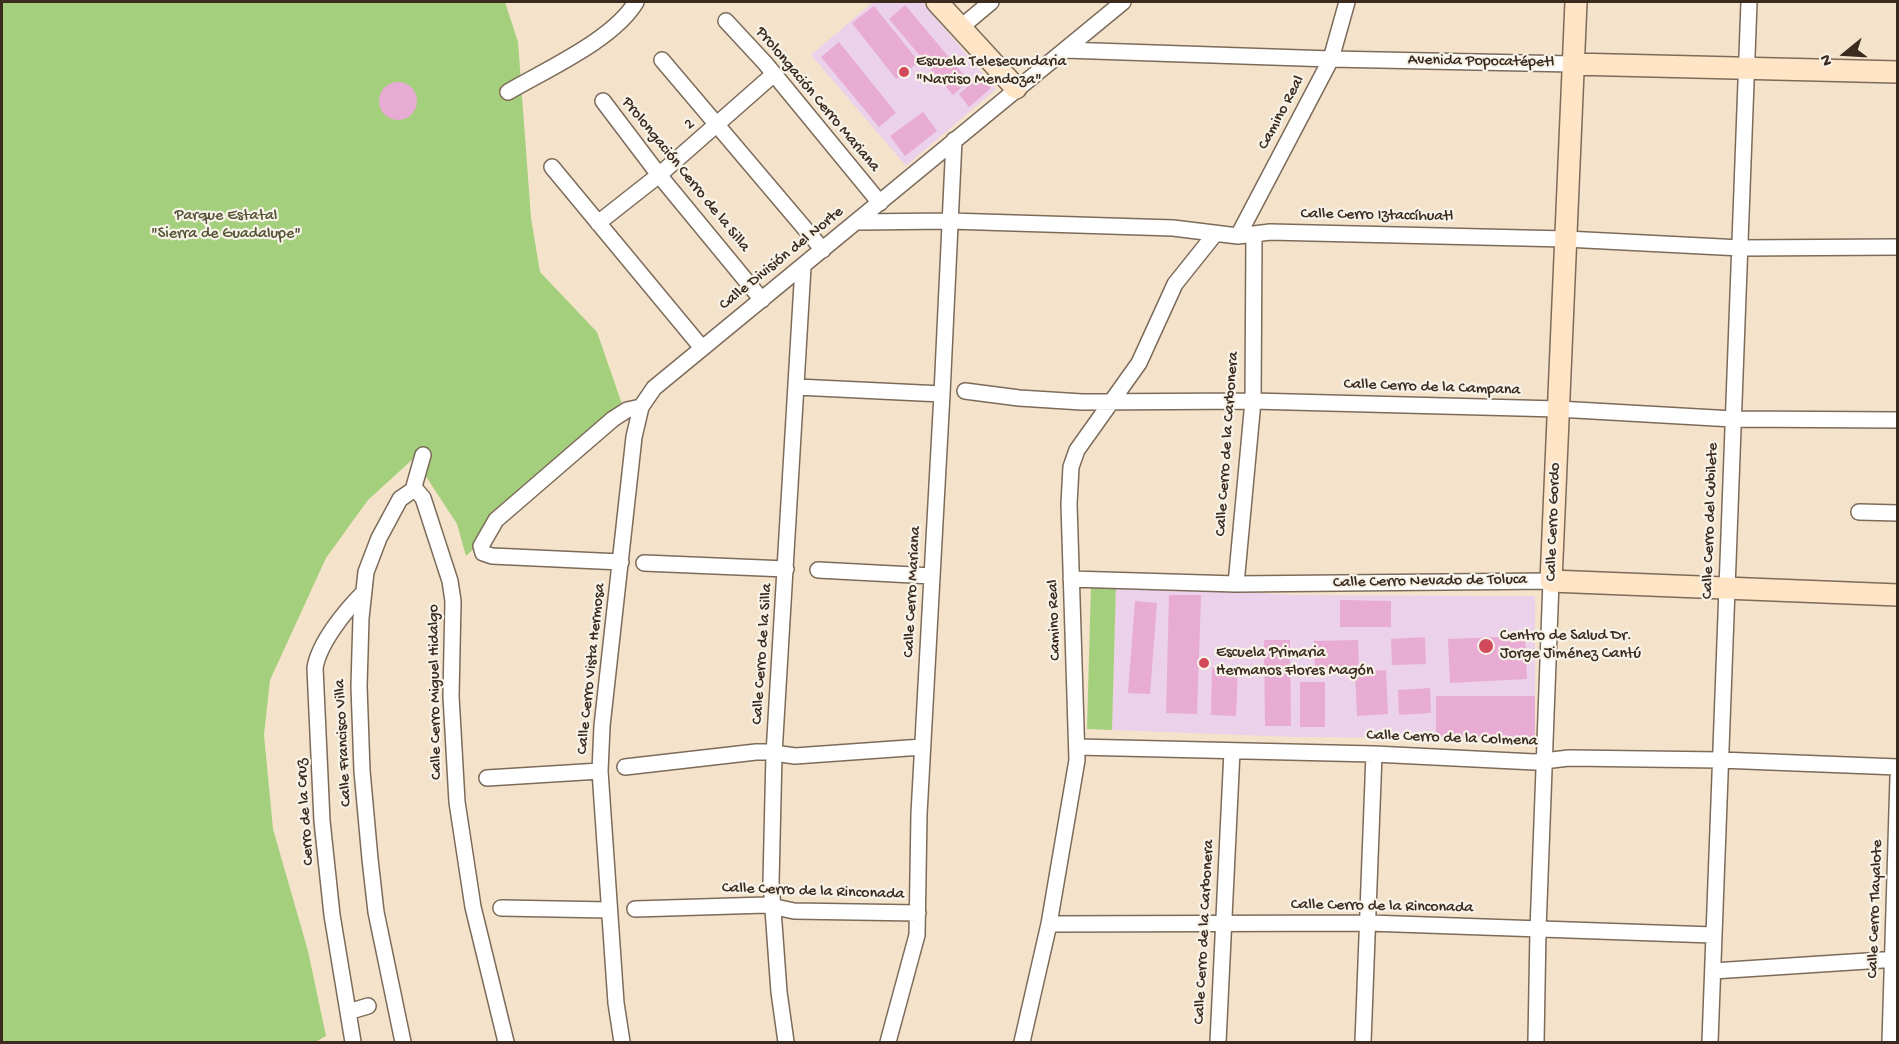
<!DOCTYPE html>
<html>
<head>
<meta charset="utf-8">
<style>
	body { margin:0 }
	#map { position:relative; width:1899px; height:1044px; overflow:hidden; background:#f4e3ca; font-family:"Gochi Hand",sans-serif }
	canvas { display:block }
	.frame { position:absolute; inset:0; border:3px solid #3b2a1e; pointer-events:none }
	.north { position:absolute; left:1815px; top:24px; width:60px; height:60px; -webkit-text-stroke:4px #f7f3e8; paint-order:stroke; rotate:252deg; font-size:16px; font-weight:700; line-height:24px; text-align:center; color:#3b2a1e }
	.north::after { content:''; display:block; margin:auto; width:21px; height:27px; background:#3b2a1e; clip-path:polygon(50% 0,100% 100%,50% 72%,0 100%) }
</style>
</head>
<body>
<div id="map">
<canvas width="1899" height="1044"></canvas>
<div class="frame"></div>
<div class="north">N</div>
</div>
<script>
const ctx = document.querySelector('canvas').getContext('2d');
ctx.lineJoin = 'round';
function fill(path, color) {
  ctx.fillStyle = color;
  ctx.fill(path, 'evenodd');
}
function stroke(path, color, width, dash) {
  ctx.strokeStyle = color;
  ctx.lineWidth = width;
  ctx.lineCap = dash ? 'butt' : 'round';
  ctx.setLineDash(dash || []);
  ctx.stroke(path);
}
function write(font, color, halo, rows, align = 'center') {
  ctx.font = font + ' "Gochi Hand",sans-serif';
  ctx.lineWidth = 4.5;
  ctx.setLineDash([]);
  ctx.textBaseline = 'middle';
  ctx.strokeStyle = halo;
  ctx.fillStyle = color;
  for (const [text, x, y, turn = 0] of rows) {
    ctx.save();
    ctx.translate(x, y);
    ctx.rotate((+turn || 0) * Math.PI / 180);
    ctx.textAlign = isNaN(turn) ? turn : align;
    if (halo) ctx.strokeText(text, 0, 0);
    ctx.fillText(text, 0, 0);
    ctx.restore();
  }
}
fill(new Path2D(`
	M 873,2 L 922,2 L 996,89 L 906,166 L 811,55 Z
	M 1116,584 L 1293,595 L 1535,596 L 1535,696 L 1436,696 L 1436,738 L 1294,737 L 1112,730 Z`), '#ecd1ea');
fill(new Path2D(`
	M 2,2 L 505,2 L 518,42 L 531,218 L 540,272 L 597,332 L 623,407 L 466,556 L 457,524 L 414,458 L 368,500 L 326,558 L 270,680 L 264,735 L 273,829 L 308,951 L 326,1036 L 315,1042 L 2,1042 Z
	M 1091,584 L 1116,584 L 1112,730 L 1087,729 Z`), '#a4cf7c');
fill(new Path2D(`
	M 905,5 L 969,81 L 953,95 L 889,19 Z
	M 874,6 L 919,62 L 896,79 L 852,23 Z
	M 839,42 L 896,113 L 879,127 L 821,57 Z
	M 981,76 L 991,88 L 969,107 L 959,94 Z
	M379 101a19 19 0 1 1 38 0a19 19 0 1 1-38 0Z
	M 923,112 L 937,131 L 905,156 L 890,136 Z
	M 1169,595 L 1201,595 L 1197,714 L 1166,713 Z
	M 1340,600 L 1391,601 L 1391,627 L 1340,627 Z
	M 1135,601 L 1157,603 L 1150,694 L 1128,693 Z
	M 1525,636 L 1527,679 L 1450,683 L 1448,639 Z
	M 1425,637 L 1426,664 L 1392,665 L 1391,639 Z
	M 1264,640 L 1290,640 L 1291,726 L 1265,726 Z
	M 1358,640 L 1359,666 L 1315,668 L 1314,641 Z
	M 1212,668 L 1238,669 L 1236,716 L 1211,715 Z
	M 1386,670 L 1388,714 L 1357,716 L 1355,672 Z
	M 1300,682 L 1325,682 L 1325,727 L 1300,727 Z
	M 1430,688 L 1431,713 L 1399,715 L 1398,690 Z
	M 1436,696 L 1535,696 L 1535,738 L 1436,738 Z`), '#e8abd4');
const street = new Path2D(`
	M 726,21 L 765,63 L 880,203
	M 960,28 L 991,2
	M 1065,50 L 1331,59 L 1573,64
	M 662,60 L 823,250
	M 508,92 C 547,69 613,40 636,2
	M 603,101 L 659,175 L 762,300
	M 552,167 L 702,348
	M 857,222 L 950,221 L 1173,228 L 1238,236 L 1270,232 L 1566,239 L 1741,248 L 1898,247
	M 598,223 L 659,175 L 774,74
	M 1238,236 L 1331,59 L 1347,2
	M 797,387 L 942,394
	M 965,391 L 1019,398 L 1082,402 L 1253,401 L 1558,409 L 1733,419 L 1898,420
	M 413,490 L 417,491 L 423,498 L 450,581 L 453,601 L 451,696 L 457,802 L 473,907 L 506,1042
	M 1859,512 L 1898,513
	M 621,562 L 492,556 L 483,553 L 481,546 L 496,520 L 613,419 L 627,410 L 641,407 L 654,388 L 1123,2
	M 644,563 L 786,569
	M 818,570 L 932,576
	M 1071,579 L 1236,584 L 1551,581 L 1538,930 L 1536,1042
	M 1236,584 L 1253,401 L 1254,234
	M 1077,747 L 1374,754 L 1535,762 L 1569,758 L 1720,760 L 1898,767
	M 625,767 L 756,752 L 767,752 L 795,756 L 922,747
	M 487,778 L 600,771
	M 501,908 L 609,910
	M 635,909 L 766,905 L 794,911 L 918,913
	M 1049,924 L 1369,923 L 1713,935
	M 1713,971 L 1898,959
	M 348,1012 L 368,1006
	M 353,1042 L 332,915 L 322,821 L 315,668 C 319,643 345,611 363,593
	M 403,1042 L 376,912 L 370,859 L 362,771 L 359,686 L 361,618 L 366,572 L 379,538 L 400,499 L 413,490 L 423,455
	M 622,1042 L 616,1003 L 600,771 L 602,726 L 634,437 L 641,407
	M 786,1042 L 779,992 L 771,882 L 774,754 L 803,267
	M 888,1042 L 917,935 L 919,814 L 942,394 L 954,140
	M 1022,1042 L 1049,924 L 1077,760 L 1069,504 L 1071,467 L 1077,450 L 1139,363 L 1175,284 L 1215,234
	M 1218,1042 L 1232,751
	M 1363,1042 L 1374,754
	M 1710,1042 L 1749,2
	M 1890,1042 L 1898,777`);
const secondary = new Path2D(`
	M 937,2 L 1016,88
	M 1576,2 L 1551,581 L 1898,595
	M 1573,64 L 1898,72`);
stroke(street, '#7c6b5a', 18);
stroke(secondary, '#7c6b5a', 24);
stroke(street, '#fff', 15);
stroke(secondary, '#ffe4c6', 21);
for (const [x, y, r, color] of [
	[904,72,6,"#d1495b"],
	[1486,646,8,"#d1495b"],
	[1204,663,6,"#d1495b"]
]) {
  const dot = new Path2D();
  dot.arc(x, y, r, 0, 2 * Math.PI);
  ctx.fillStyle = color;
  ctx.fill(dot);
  stroke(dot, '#f7f3e8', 2);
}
write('16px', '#3b2a1e', '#f7f3e8', [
	["Avenida Popocatépetl",1481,62,1],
	["Prolongación Cerro Mariana",817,100,50],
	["Camino Real",1282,113,-62],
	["2",690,125,-41],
	["Prolongación Cerro de la Silla",685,175,51],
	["Calle Cerro Iztaccíhuatl",1377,216,1],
	["Calle División del Norte",782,259,-39],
	["Calle Cerro de la Campana",1432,388,2],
	["Calle Cerro de la Carbonera",1228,444,-86],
	["Calle Cerro del Cubilete",1711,521,-88],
	["Calle Cerro Gordo",1554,522,-88],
	["Calle Cerro Nevado de Toluca",1430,582,-1],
	["Calle Cerro Mariana",913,592,-87],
	["Camino Real",1055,620,-92],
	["Calle Cerro de la Silla",763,654,-86],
	["Calle Cerro Vista Hermosa",592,669,-84],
	["Calle Cerro Miguel Hidalgo",436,692,-91],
	["Calle Cerro de la Colmena",1452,739,2],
	["Calle Francisco Villa",344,743,-93],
	["Cerro de la Cruz",306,812,-94],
	["Calle Cerro de la Rinconada",813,892,2],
	["Calle Cerro de la Rinconada",1382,907,1],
	["Calle Cerro Tlayalote",1876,909,-88],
	["Calle Cerro de la Carbonera",1205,932,-87]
]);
write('16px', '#3b2a1e', '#f7f3e8', [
	["Escuela Telesecundaria",916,63],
	["\"Narciso Mendoza\"",916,81],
	["Centro de Salud Dr.",1500,637],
	["Jorge Jiménez Cantú",1500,655],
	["Escuela Primaria",1216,654],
	["Hermanos Flores Magón",1216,672]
], 'left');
write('16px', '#555336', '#f7f3e8', [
	["Parque Estatal",226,217],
	["\"Sierra de Guadalupe\"",226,235]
]);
</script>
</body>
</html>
